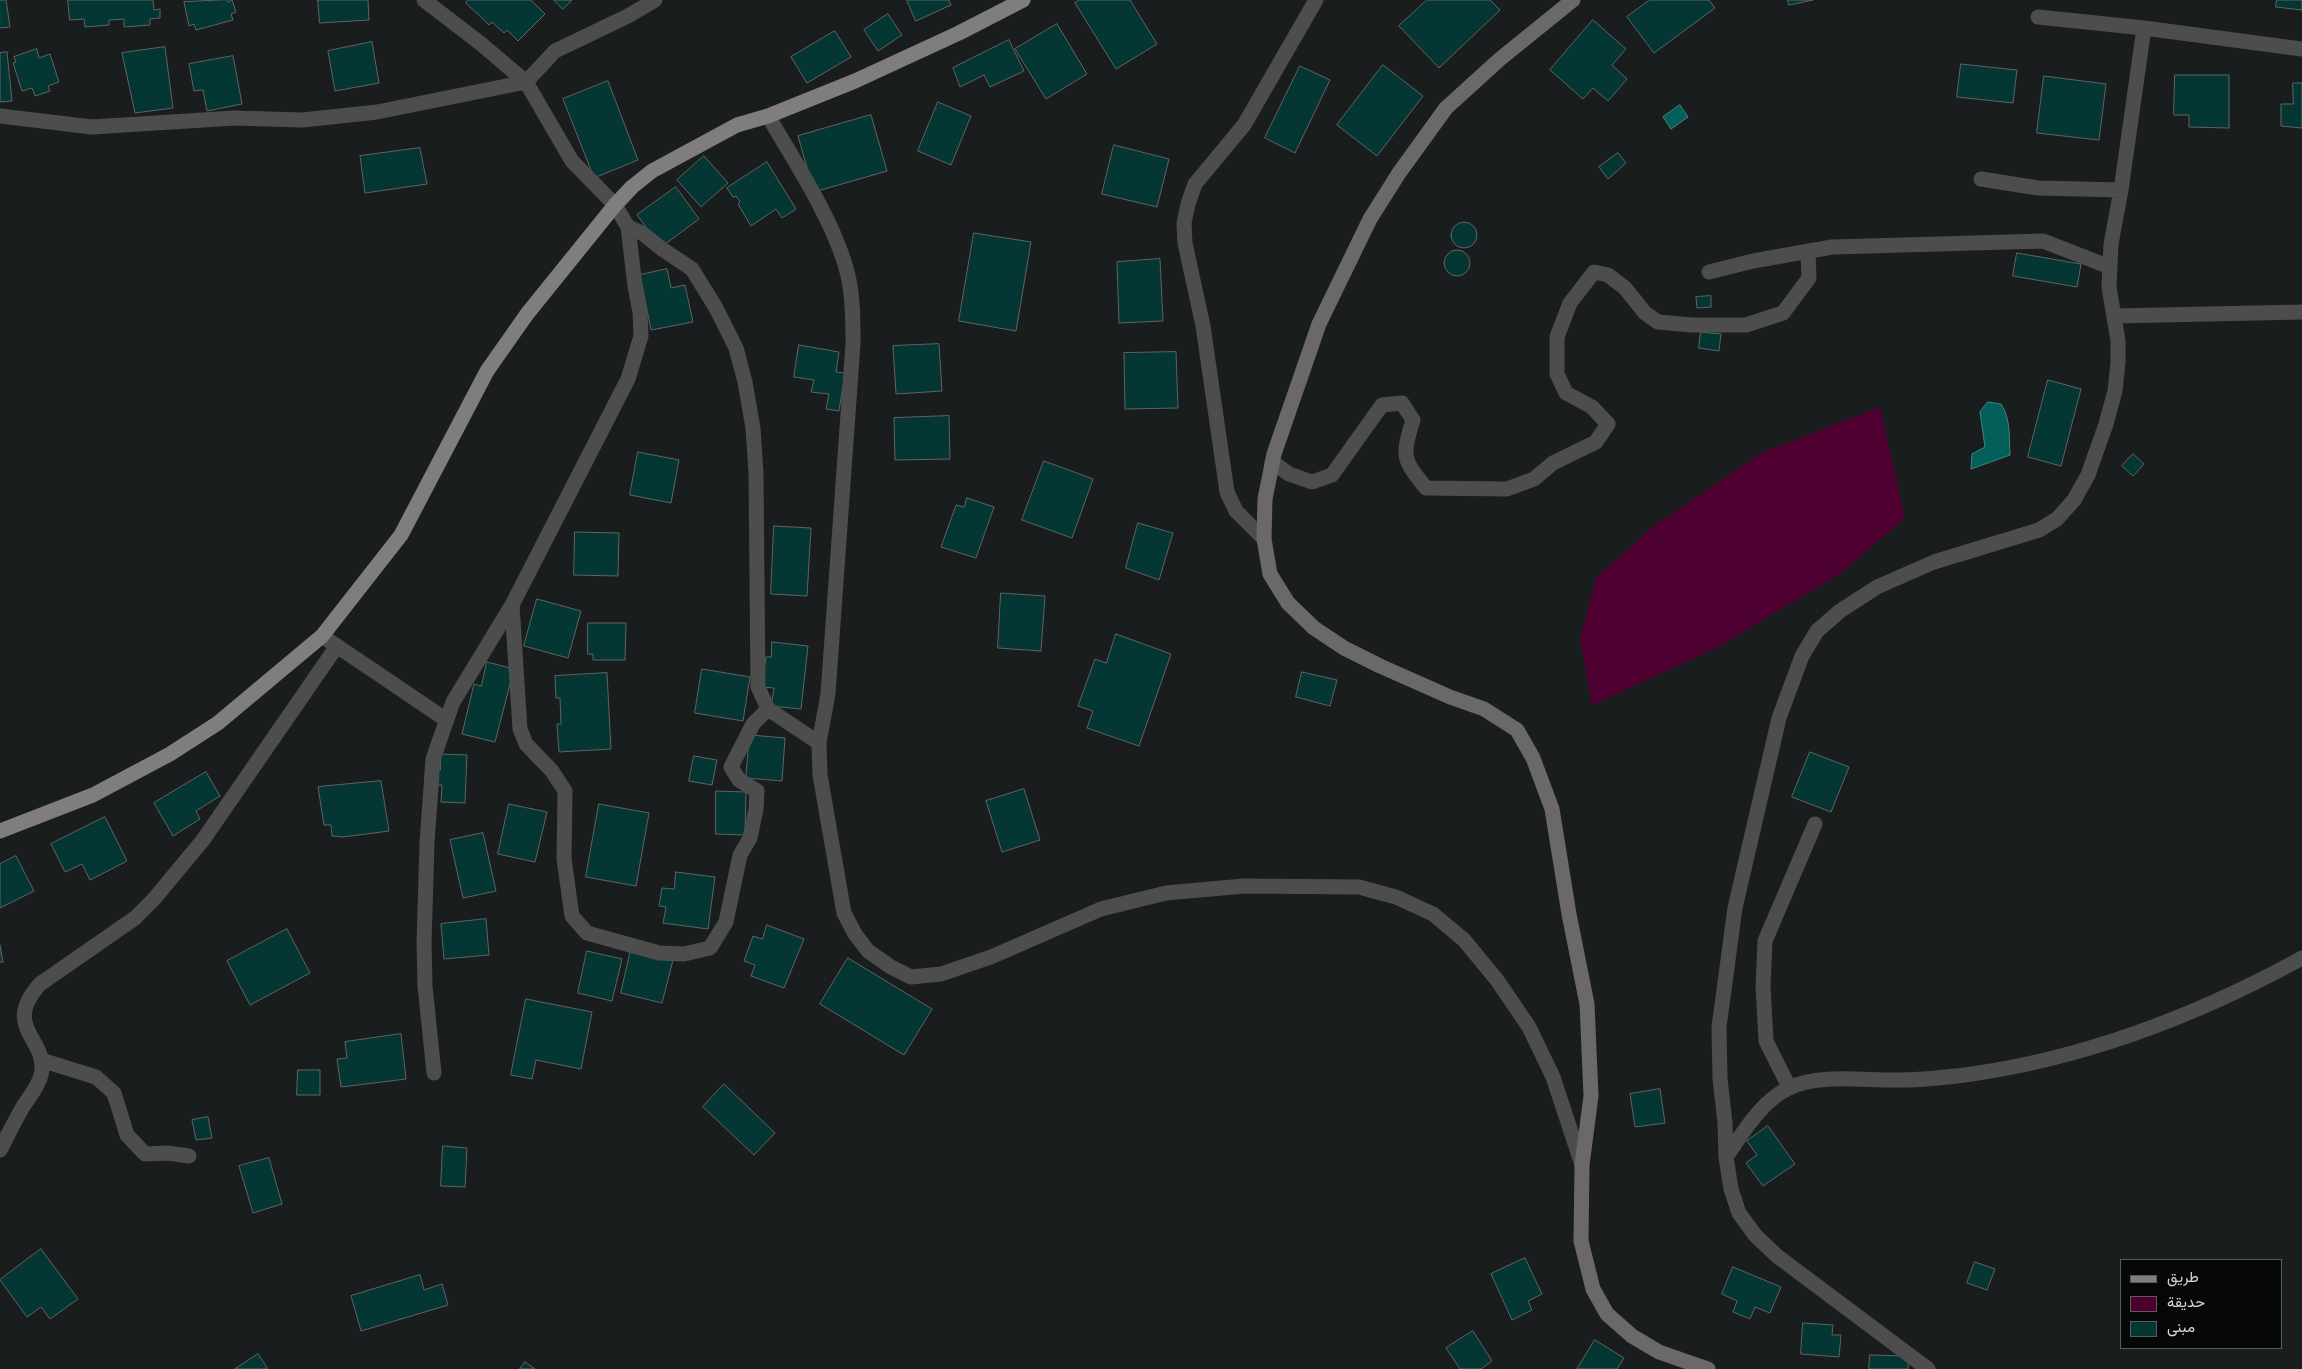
<!DOCTYPE html>
<html>
<head>
<meta charset="utf-8">
<style>
	body { margin:0 }
	#map { position:relative; width:2302px; height:1369px; overflow:hidden; background:#1a1d1d; font-family:"Work Sans",Vazirmatn,sans-serif }
	canvas { display:block }
	.legend { position:absolute; left:2120px; top:1259px; width:162px; height:90px; box-sizing:border-box; background:#060707; border:1px solid #5a5b5b; margin:0; padding:6px 9px; list-style:none; font-size:15px; color:#d7d9d9 }
	.legend li { display:flex; align-items:center; gap:10px; height:25px }
	.legend b { width:25px; border:1px solid #5a5b5b }
</style>
</head>
<body>
<div id="map">
<canvas width="2302" height="1369"></canvas>
<ul class="legend">
<li><b style="height:6px;background:#807d7e"></b>طريق</li>
<li><b style="height:14px;background:#4e0030"></b>حديقة</li>
<li><b style="height:14px;background:#043633"></b>مبنى</li>
</ul>
</div>
<script>
const ctx = document.querySelector('canvas').getContext('2d');
ctx.lineJoin = 'round';
function fill(path, color) {
  ctx.fillStyle = color;
  ctx.fill(path, 'evenodd');
}
function stroke(path, color, width, dash) {
  ctx.strokeStyle = color;
  ctx.lineWidth = width;
  ctx.lineCap = dash ? 'butt' : 'round';
  ctx.setLineDash(dash || []);
  ctx.stroke(path);
}
fill(new Path2D(`
	M 1880,407 L 1905,518 L 1841,573 L 1716,648 L 1592,705 L 1580,639 L 1596,578 L 1654,526 L 1763,452 Z`), '#4e0030');
const water = new Path2D(`
	M 1680,105 L 1688,117 L 1671,129 L 1663,117 Z
	M 1988,402 L 2001,404 C 2011,419 2009,438 2010,455 L 1971,469 L 1972,454 L 1985,447 L 1980,412 Z`);
fill(water, '#035f5a');
stroke(water, '#438480', 1);
const building = new Path2D(`
	M 0,0 L 6,0 L 10,27 L 0,28 Z
	M 68,0 L 153,0 L 154,10 L 160,9 L 160,18 L 150,19 L 150,25 L 124,27 L 124,19 L 109,20 L 109,25 L 85,27 L 84,19 L 70,20 Z
	M 227,0 L 228,2 L 232,0 L 236,12 L 231,14 L 233,20 L 196,30 L 194,24 L 189,26 L 184,2 Z
	M 318,0 L 368,0 L 369,20 L 320,23 Z
	M 468,0 L 531,0 L 545,14 L 518,41 L 507,30 L 504,33 L 492,22 L 489,25 L 466,3 Z
	M 554,0 L 572,0 L 563,9 Z
	M 907,0 L 949,0 L 951,5 L 916,21 Z
	M 1080,0 L 1130,0 L 1157,44 L 1116,69 L 1075,3 Z
	M 1427,0 L 1490,0 L 1500,10 L 1439,68 L 1399,26 Z
	M 1650,0 L 1709,0 L 1715,8 L 1654,53 L 1627,17 Z
	M 1788,0 L 1813,0 L 1789,5 Z
	M 2277,0 L 2302,0 L 2302,10 L 2276,7 Z
	M 888,14 L 902,35 L 878,51 L 864,30 Z
	M 1593,20 L 1626,49 L 1612,65 L 1627,79 L 1608,101 L 1593,88 L 1583,99 L 1550,70 Z
	M 1057,24 L 1087,74 L 1046,99 L 1015,49 Z
	M 835,31 L 851,57 L 807,83 L 791,57 Z
	M 1009,40 L 1024,71 L 990,87 L 984,75 L 960,87 L 953,68 Z
	M 372,42 L 379,83 L 335,91 L 328,51 Z
	M 165,47 L 173,108 L 135,113 L 122,53 Z
	M 37,49 L 39,58 L 50,54 L 59,82 L 48,86 L 50,91 L 35,96 L 32,88 L 22,91 L 13,63 L 16,62 L 14,57 Z
	M 7,52 L 12,101 L 0,102 L 0,53 Z
	M 233,56 L 242,104 L 207,111 L 203,90 L 194,91 L 189,64 Z
	M 1961,64 L 2017,70 L 2013,103 L 1957,97 Z
	M 1383,65 L 1423,96 L 1377,156 L 1337,125 Z
	M 1300,66 L 1330,80 L 1295,153 L 1265,138 Z
	M 2175,75 L 2229,75 L 2229,128 L 2189,127 L 2189,115 L 2174,115 Z
	M 2044,76 L 2106,84 L 2099,140 L 2037,133 Z
	M 608,81 L 638,160 L 594,178 L 563,99 Z
	M 2293,83 L 2302,83 L 2302,128 L 2281,126 L 2281,104 L 2293,104 Z
	M 938,102 L 971,116 L 951,165 L 918,151 Z
	M 871,115 L 887,171 L 814,192 L 798,136 Z
	M 1114,145 L 1169,159 L 1157,207 L 1102,194 Z
	M 420,148 L 427,184 L 365,193 L 360,156 Z
	M 1618,153 L 1626,163 L 1608,179 L 1599,167 Z
	M 704,156 L 728,183 L 701,207 L 677,180 Z
	M 767,162 L 796,209 L 782,218 L 776,209 L 751,226 L 738,204 L 740,202 L 736,196 L 733,197 L 727,188 Z
	M 676,187 L 699,219 L 661,247 L 637,215 Z
	M1451 235a13 13 0 1 1 26 0a13 13 0 1 1-26 0Z
	M 974,233 L 1031,242 L 1016,331 L 959,321 Z
	M1444 263a13 13 0 1 1 26 0a13 13 0 1 1-26 0Z
	M 2017,253 L 2081,264 L 2077,287 L 2013,276 Z
	M 1160,259 L 1163,321 L 1119,323 L 1117,262 Z
	M 667,269 L 671,288 L 685,285 L 693,322 L 651,330 L 640,275 Z
	M 1711,296 L 1711,307 L 1697,308 L 1696,297 Z
	M 1701,332 L 1721,334 L 1719,351 L 1699,348 Z
	M 939,344 L 942,391 L 896,394 L 893,346 Z
	M 799,345 L 839,352 L 836,372 L 845,373 L 839,411 L 826,409 L 829,394 L 811,392 L 814,380 L 794,377 Z
	M 1176,352 L 1178,408 L 1125,409 L 1124,353 Z
	M 2048,380 L 2081,389 L 2061,466 L 2028,457 Z
	M 949,416 L 950,459 L 895,460 L 894,418 Z
	M 638,452 L 679,460 L 671,503 L 630,495 Z
	M 2133,454 L 2144,464 L 2133,476 L 2122,466 Z
	M 1044,461 L 1093,479 L 1072,538 L 1022,520 Z
	M 967,498 L 994,507 L 976,558 L 941,547 L 956,505 L 964,507 Z
	M 1138,523 L 1173,533 L 1159,580 L 1126,568 Z
	M 774,526 L 811,528 L 807,596 L 771,594 Z
	M 575,532 L 619,533 L 618,576 L 574,575 Z
	M 1001,593 L 1045,596 L 1041,651 L 998,648 Z
	M 537,599 L 581,611 L 568,658 L 524,646 Z
	M 588,623 L 626,623 L 625,660 L 593,660 L 593,654 L 588,654 Z
	M 1116,634 L 1171,654 L 1139,746 L 1087,728 L 1093,711 L 1078,706 L 1095,659 L 1106,663 Z
	M 772,642 L 808,646 L 801,709 L 771,706 L 774,688 L 762,687 L 766,657 L 771,657 Z
	M 487,662 L 514,669 L 495,742 L 462,734 L 474,684 L 481,686 Z
	M 702,669 L 750,677 L 743,721 L 695,713 Z
	M 1302,672 L 1337,680 L 1330,706 L 1296,697 Z
	M 607,673 L 611,749 L 559,752 L 557,724 L 561,724 L 560,698 L 556,698 L 555,676 Z
	M 750,735 L 785,738 L 782,781 L 746,778 Z
	M 1810,752 L 1849,767 L 1831,812 L 1792,797 Z
	M 441,754 L 467,755 L 465,803 L 441,802 L 442,785 L 433,785 L 434,770 L 440,770 Z
	M 694,756 L 717,760 L 712,785 L 689,781 Z
	M 206,772 L 220,796 L 196,811 L 200,819 L 173,836 L 154,803 Z
	M 381,781 L 389,831 L 343,837 L 332,836 L 331,825 L 324,825 L 318,787 Z
	M 1024,789 L 1040,840 L 1002,852 L 986,801 Z
	M 716,791 L 746,792 L 745,835 L 716,834 Z
	M 509,804 L 547,812 L 535,862 L 498,854 Z
	M 599,804 L 649,813 L 636,886 L 586,877 Z
	M 105,817 L 127,861 L 90,880 L 82,864 L 65,872 L 51,844 Z
	M 483,833 L 496,891 L 463,898 L 450,840 Z
	M 16,856 L 34,891 L 0,908 L 0,864 Z
	M 676,872 L 715,877 L 708,929 L 663,923 L 666,907 L 659,906 L 662,888 L 674,889 Z
	M 486,919 L 489,955 L 444,959 L 441,924 Z
	M 767,925 L 804,939 L 784,988 L 751,976 L 755,965 L 744,961 L 753,936 L 762,939 Z
	M 287,929 L 310,973 L 250,1005 L 227,961 Z
	M 0,945 L 3,962 L 0,962 Z
	M 631,950 L 673,960 L 662,1003 L 621,993 Z
	M 587,951 L 622,959 L 612,1001 L 578,993 Z
	M 848,958 L 932,1009 L 904,1055 L 820,1004 Z
	M 526,999 L 592,1012 L 581,1069 L 536,1060 L 532,1079 L 511,1075 Z
	M 401,1034 L 406,1079 L 341,1087 L 337,1059 L 347,1058 L 345,1042 Z
	M 298,1070 L 320,1070 L 320,1095 L 297,1095 Z
	M 724,1084 L 775,1133 L 754,1155 L 703,1107 Z
	M 1660,1089 L 1665,1123 L 1635,1127 L 1630,1094 Z
	M 208,1117 L 212,1138 L 196,1140 L 192,1120 Z
	M 1768,1126 L 1795,1164 L 1763,1186 L 1746,1163 L 1757,1155 L 1747,1141 Z
	M 443,1146 L 467,1148 L 465,1187 L 441,1186 Z
	M 269,1158 L 282,1204 L 253,1213 L 239,1166 Z
	M 41,1249 L 78,1299 L 50,1319 L 41,1307 L 27,1317 L 0,1280 Z
	M 1525,1258 L 1542,1294 L 1528,1301 L 1532,1310 L 1512,1320 L 1491,1274 Z
	M 1975,1262 L 1995,1269 L 1987,1290 L 1967,1283 Z
	M 1733,1267 L 1781,1287 L 1770,1313 L 1755,1307 L 1750,1319 L 1733,1312 L 1737,1301 L 1722,1294 Z
	M 420,1275 L 424,1290 L 442,1284 L 448,1305 L 361,1331 L 351,1296 Z
	M 1803,1323 L 1833,1325 L 1832,1335 L 1841,1335 L 1839,1357 L 1801,1354 Z
	M 1473,1331 L 1492,1361 L 1481,1369 L 1460,1369 L 1446,1348 Z
	M 1595,1340 L 1624,1358 L 1617,1369 L 1577,1369 Z
	M 258,1354 L 268,1369 L 235,1369 Z
	M 1870,1355 L 1909,1356 L 1908,1369 L 1869,1369 Z
	M 525,1362 L 535,1369 L 520,1369 Z`);
fill(building, '#043633');
stroke(building, '#606463', 1);
stroke(new Path2D(`
	M 424,0 L 480,43 L 526,82 L 572,161 L 615,205 L 628,227 L 642,233 L 662,249 L 692,269 L 716,308 L 736,348 L 745,382 L 753,428 L 756,473 L 758,687 L 768,709 L 819,743
	M 2038,17 L 2144,28 L 2302,49
	M 0,116 L 92,127 L 234,118 L 303,120 L 377,112 L 526,82 L 555,51 L 628,16 L 655,0
	M 768,116 C 795,162 838,227 849,280 C 853,301 853,322 853,344 L 828,694 L 819,743 L 820,775 L 844,913 L 855,934 L 868,951 L 891,967 L 911,977 L 941,974 L 991,957 L 1101,909 L 1166,893 L 1244,886 L 1359,887 L 1396,897 L 1433,914 L 1464,940 L 1497,980 L 1529,1027 L 1553,1077 L 1582,1165
	M 1981,179 L 2038,188 L 2121,190
	M 1709,272 L 1753,261 L 1832,247 L 2043,241 L 2110,267
	M 2114,316 L 2302,312
	M 1272,462 L 1289,474 L 1312,482 L 1332,475 L 1382,405 L 1402,403 L 1413,420 C 1402,456 1402,459 1426,488 L 1507,489 L 1534,479 L 1553,463 L 1596,442 L 1608,424 L 1592,407 L 1566,393 L 1557,374 L 1557,337 L 1570,303 L 1594,272 L 1608,275 L 1625,288 L 1645,313 L 1658,322 L 1692,325 L 1746,325 L 1783,313 L 1809,278 L 1808,251
	M 1264,539 L 1236,511 L 1227,492 L 1203,326 L 1185,243 L 1184,223 L 1188,204 L 1195,184 L 1244,125 L 1316,0
	M 512,605 L 520,729 L 526,744 L 552,771 L 565,791 L 564,859 L 572,916 L 587,933 L 659,953 L 684,954 L 710,948 L 726,922 L 740,855 L 750,838 L 756,809 L 757,791 L 739,780 L 731,767 L 753,724 L 768,709
	M 337,646 L 445,719
	M 41,1060 L 96,1077 L 114,1093 L 127,1135 L 145,1154 L 167,1153 L 189,1156
	M 434,1073 L 425,986 L 424,943 L 427,843 L 433,759 L 453,702 L 512,605 L 628,379 L 641,336 L 640,312 L 635,286 L 628,227
	M 1789,1087 L 1766,1041 L 1763,986 L 1765,941 L 1815,824
	M 0,1150 C 8,1135 15,1120 24,1105 C 30,1096 38,1087 41,1075 C 50,1039 0,1029 40,984 L 135,918 L 154,899 L 203,840 L 337,646 L 322,636
	M 1726,1157 C 1743,1133 1761,1101 1789,1088 C 1819,1073 1868,1081 1901,1080 C 1925,1080 1949,1077 1972,1074 C 2089,1057 2200,1014 2302,958
	M 1928,1369 L 1777,1256 L 1755,1235 L 1739,1213 L 1731,1189 L 1726,1157 L 1725,1123 L 1720,1079 L 1719,1027 L 1735,908 L 1779,718 L 1802,656 L 1817,631 L 1840,611 L 1877,587 L 1934,562 L 2039,530 L 2057,519 L 2074,500 L 2088,475 L 2106,424 L 2115,391 L 2118,362 L 2118,341 L 2109,287 L 2111,244 L 2121,190 L 2144,28`), '#4e4d4e', 15);
stroke(new Path2D(`
	M 1573,0 L 1500,59 L 1446,108 L 1399,173 L 1370,219 L 1319,324 L 1274,454 L 1265,499 L 1264,539 L 1270,574 L 1288,603 L 1314,628 L 1344,648 L 1380,666 L 1450,697 L 1484,709 L 1517,730 L 1533,758 L 1552,809 L 1569,914 L 1587,1004 L 1591,1096 L 1582,1165 L 1581,1241 L 1593,1289 L 1607,1314 L 1632,1336 L 1659,1352 L 1708,1369`), '#6b6869', 15);
stroke(new Path2D(`
	M 0,831 L 93,795 L 170,754 L 218,723 L 322,636 L 401,535 L 487,371 L 527,314 L 615,205 L 632,187 L 652,171 L 737,125 L 768,116 L 855,81 L 959,33 L 1023,0`), '#807d7e', 15);
</script>
</body>
</html>
